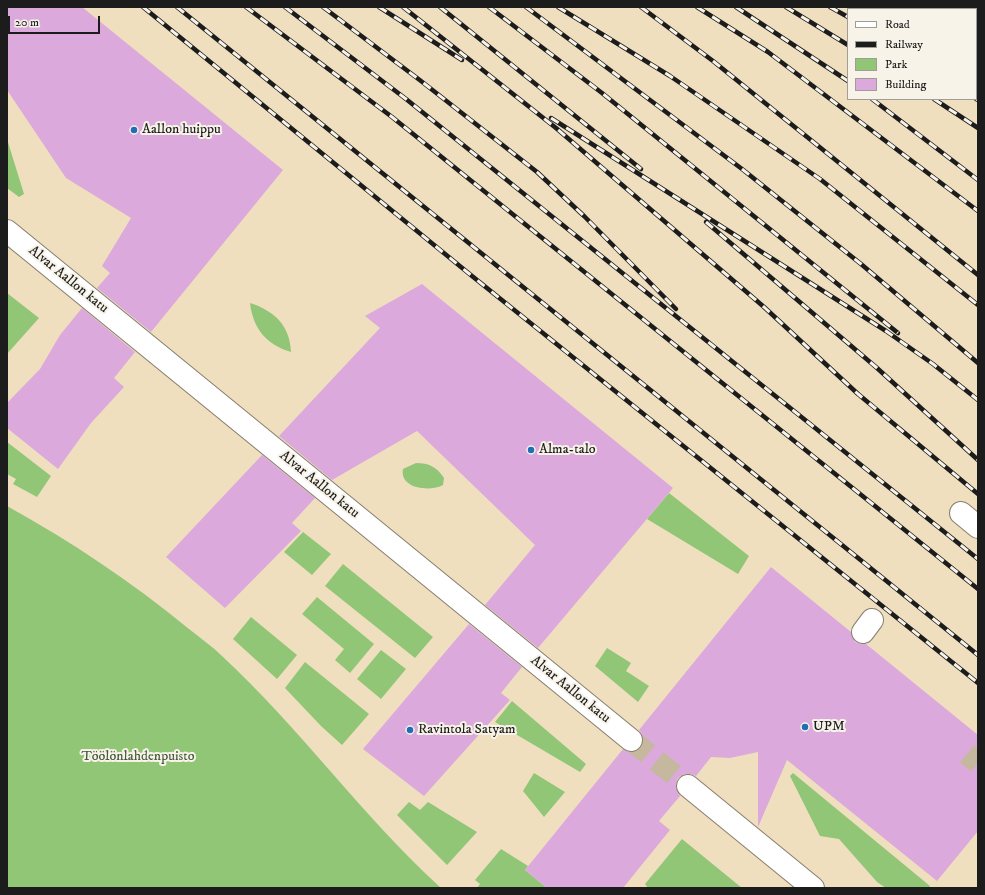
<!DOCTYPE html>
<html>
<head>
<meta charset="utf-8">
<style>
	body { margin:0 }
	#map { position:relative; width:985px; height:895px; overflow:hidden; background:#efdfbf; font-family:"IM FELL DW Pica",serif }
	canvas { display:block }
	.frame { position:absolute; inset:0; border:8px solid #1c1c1c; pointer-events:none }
	.legend { position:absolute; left:847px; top:8px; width:130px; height:92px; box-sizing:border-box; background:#f7f3e8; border:1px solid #9f9d96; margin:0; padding:5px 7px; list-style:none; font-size:12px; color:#1c1c1c }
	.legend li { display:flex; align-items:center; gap:8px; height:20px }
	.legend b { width:20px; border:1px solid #9f9d96 }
	.scale { position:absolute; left:8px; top:16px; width:92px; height:18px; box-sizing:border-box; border:2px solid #1c1c1c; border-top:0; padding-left:5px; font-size:12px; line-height:14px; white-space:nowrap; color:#1c1c1c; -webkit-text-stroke:3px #f7f3e8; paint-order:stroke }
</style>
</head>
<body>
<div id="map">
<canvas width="985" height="895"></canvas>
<div class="frame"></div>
<ul class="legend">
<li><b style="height:5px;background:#fff"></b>Road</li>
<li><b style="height:5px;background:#1c1c1c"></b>Railway</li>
<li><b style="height:11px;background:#91c677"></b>Park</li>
<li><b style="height:11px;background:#dba9dc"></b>Building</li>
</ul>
<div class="scale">20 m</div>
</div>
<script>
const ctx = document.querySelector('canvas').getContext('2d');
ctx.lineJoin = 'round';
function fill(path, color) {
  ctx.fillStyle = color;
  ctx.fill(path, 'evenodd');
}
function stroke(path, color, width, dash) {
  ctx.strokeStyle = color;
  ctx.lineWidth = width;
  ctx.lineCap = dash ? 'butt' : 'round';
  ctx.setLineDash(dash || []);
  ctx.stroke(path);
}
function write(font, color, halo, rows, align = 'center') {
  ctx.font = font + ' "IM FELL DW Pica",serif';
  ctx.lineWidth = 4;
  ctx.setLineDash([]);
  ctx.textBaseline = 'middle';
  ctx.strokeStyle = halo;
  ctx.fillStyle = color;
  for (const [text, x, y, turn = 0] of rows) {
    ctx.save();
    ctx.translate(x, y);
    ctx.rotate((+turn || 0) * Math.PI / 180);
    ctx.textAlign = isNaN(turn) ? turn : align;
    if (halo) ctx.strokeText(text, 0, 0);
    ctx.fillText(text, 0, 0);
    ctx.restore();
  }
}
fill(new Path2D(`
	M 7,139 L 24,194 L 19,197 L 7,188 Z
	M 7,293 L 39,318 L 7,354 Z
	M 250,303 C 275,311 290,326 291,352 C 267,345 253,329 250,303 Z
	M 7,442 L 51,476 L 37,497 L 13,484 L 16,479 L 7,474 Z
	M 416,463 C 429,463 437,467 444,478 L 443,485 C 431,492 399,489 403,469 Z
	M 669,493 L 749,556 L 738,574 L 647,519 Z
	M 7,506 C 72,542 132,582 189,629 C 200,638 212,646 222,656 C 300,728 362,816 441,888 L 7,888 Z
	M 303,532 L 331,554 L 312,575 L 284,552 Z
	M 343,564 L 433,637 L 415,658 L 325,586 Z
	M 317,597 L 374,644 L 350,673 L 335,660 L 344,649 L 302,614 Z
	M 251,617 L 297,655 L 277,679 L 233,639 Z
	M 607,648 L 631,663 L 626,671 L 649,686 L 638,702 L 595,666 Z
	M 381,650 L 406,669 L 381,699 L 357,679 Z
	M 305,662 L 369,714 L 342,745 L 321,726 L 285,688 Z
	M 512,701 L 586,764 L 580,772 L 495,722 Z
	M 534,773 L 565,792 L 544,817 L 523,791 Z
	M 793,773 L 930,886 L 929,888 L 886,888 L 877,882 L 839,839 L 820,836 L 790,776 Z
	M 409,802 L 420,810 L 428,802 L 477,832 L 447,865 L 397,815 Z
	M 682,839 L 742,888 L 648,888 L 645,884 Z
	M 501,849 L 528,866 L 525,870 L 547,888 L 477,888 L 480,884 L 475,880 Z`), '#91c677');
fill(new Path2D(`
	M 7,7 L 82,7 L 283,170 L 151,332 L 97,288 L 110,273 L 102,266 L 131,218 L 66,178 L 7,90 Z
	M 422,284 L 673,488 L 538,648 L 485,605 L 535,545 L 417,431 L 332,480 L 279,436 L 380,328 L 365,316 Z
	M 82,308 L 135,352 L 114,378 L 124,387 L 91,423 L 58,469 L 7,428 L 7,403 L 40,369 L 60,335 Z
	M 262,455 L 315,498 L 292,523 L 301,531 L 225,608 L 166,557 Z
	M 771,567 L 851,632 L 855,642 L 866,644 L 978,735 L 978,831 L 937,881 L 787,760 L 758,827 L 758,752 L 730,758 L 711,757 L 696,776 L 690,774 L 684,774 L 678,778 L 676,784 L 676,790 L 680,796 L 659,821 L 670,830 L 623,888 L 547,888 L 525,870 L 623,749 L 629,752 L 636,752 L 641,748 L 643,742 L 643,736 L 639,730 Z
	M 469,624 L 522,667 L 501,693 L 510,700 L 424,796 L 363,749 Z`), '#dba9dc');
stroke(new Path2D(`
	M 631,740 L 688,786
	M 967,754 L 978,763`), '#c5b89e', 22, [22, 11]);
const minor = new Path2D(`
	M 7,231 L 631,740
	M 961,513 L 978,527
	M 863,632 L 872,620
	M 688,786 L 813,888`);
stroke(minor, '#867e6e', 24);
stroke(minor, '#fff', 22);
const rail = new Path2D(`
	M 143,7 L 472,276 L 978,683
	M 177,7 L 978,655
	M 246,7 L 392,117 L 978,589
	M 285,7 L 406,99 L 978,559
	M 323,7 L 421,81 L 537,172 L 584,216 L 676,309
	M 379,7 L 462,60
	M 403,7 L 556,128 L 764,307 L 858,394 L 978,494
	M 440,7 L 641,169
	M 489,7 L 602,93 L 898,333
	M 526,7 L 742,169 L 861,264 L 978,363
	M 558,7 L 670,76 L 820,179 L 978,305
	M 641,7 L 713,61 L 978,275
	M 697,7 L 768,52 L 978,211
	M 736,7 L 848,81
	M 786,7 L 848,45
	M 830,7 L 848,17
	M 901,7 L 904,9
	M 919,7 L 923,9
	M 976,38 L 978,39
	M 976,56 L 978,58
	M 976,73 L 978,74
	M 872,99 L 978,180
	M 934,99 L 978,128
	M 976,99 L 978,100
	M 551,118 L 886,331 L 933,364 L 978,400
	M 706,222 L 877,368 L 978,460`);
stroke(rail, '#1c1c1c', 4.5);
stroke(rail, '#f7f3e8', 3, [9]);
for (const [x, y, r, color] of [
	[134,130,4,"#1f6fb2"],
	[531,450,4,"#1f6fb2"],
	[805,727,4,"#1f6fb2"],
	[410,730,4,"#1f6fb2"]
]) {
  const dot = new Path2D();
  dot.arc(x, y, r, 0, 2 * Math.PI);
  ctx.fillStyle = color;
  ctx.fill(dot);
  stroke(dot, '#f7f3e8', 1.5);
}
write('14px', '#1c1c1c', '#f7f3e8', [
	["Aallon huippu",142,130],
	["Alma-talo",539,450],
	["UPM",813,727],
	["Ravintola Satyam",418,730]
], 'left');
write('14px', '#1c1c1c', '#f7f3e8', [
	["Alvar Aallon katu",68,280,39],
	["Alvar Aallon katu",319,485,39],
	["Alvar Aallon katu",570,690,39]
]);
write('14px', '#45583c', '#f7f3e8', [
	["Töölönlahdenpuisto",138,757]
]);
</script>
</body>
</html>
